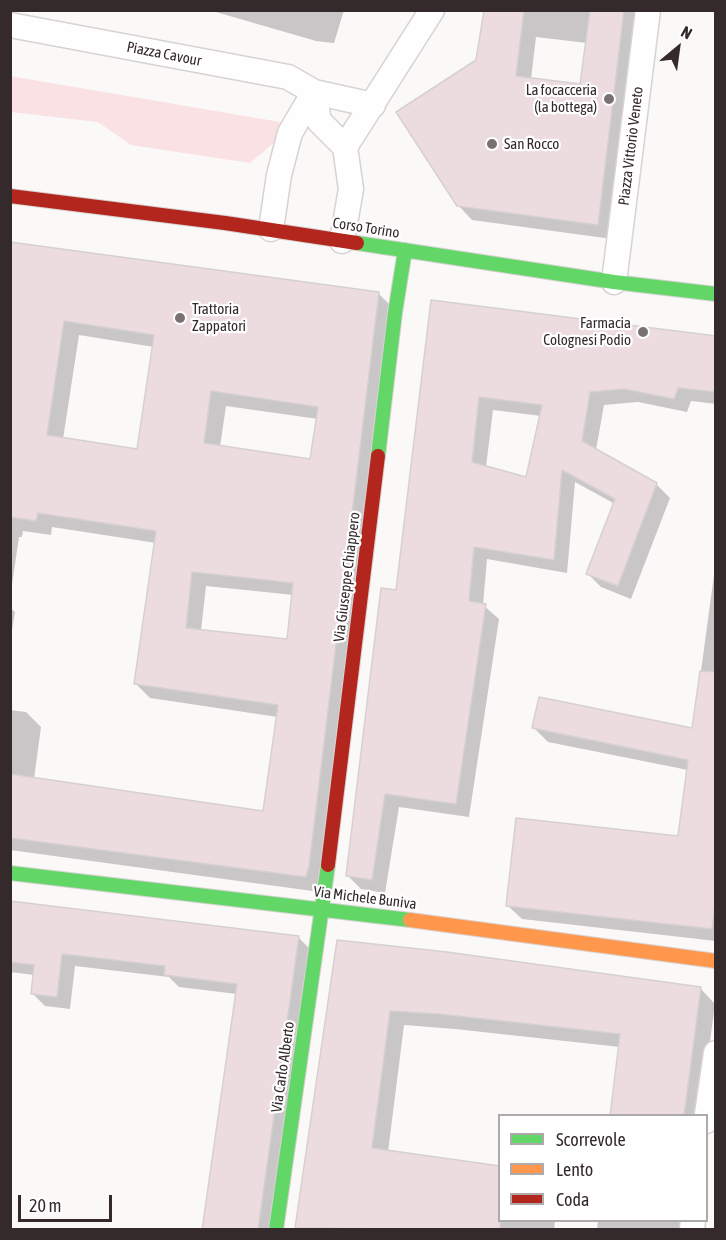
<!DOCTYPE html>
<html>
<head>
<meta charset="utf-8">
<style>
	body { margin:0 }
	#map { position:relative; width:726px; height:1240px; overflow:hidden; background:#fbf8f8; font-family:"Asap Condensed",sans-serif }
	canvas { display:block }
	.frame { position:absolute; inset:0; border:12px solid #34292b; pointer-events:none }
	.legend { position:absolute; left:498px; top:1114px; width:210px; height:108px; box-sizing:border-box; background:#fff; border:2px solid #aea9aa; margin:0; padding:8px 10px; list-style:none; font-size:18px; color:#34292b }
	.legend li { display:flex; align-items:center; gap:12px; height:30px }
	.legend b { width:30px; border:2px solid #aea9aa }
	.north { position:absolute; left:648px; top:18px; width:60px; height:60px; -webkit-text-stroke:4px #fff; paint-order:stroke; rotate:29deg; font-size:16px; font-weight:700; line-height:24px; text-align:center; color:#34292b }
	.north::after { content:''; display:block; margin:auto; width:21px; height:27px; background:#34292b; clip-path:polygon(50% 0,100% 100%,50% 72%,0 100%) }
	.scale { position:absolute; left:18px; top:1195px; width:94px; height:27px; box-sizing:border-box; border:3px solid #34292b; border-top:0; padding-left:8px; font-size:18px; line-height:21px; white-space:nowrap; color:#34292b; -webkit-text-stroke:4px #fff; paint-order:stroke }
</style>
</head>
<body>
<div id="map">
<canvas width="726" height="1240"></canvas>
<div class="frame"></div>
<ul class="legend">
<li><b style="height:8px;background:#63d668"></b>Scorrevole</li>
<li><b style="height:8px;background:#ff974d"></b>Lento</li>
<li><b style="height:8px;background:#b3261e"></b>Coda</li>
</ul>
<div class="north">N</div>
<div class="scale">20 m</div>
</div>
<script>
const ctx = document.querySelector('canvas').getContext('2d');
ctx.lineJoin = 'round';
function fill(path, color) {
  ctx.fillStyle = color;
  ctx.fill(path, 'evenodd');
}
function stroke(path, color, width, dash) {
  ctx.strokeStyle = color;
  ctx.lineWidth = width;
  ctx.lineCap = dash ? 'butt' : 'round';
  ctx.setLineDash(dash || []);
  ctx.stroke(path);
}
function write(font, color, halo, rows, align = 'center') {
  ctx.font = font + ' "Asap Condensed",sans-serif';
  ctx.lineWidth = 4.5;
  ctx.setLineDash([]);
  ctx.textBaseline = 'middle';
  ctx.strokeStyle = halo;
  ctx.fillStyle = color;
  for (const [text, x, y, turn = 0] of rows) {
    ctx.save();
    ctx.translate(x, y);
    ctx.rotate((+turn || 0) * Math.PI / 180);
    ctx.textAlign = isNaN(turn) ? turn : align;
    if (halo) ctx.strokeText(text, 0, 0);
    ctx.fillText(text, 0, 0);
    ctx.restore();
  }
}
fill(new Path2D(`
	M 10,76 L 280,122 L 276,141 L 250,163 L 131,145 L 98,122 L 11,112 Z`), '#f9e1e4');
fill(new Path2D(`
	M 209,10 L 344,10 L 334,43 L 316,41 Z
	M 486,10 L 639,10 L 612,239 L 472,220 L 458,205 ZM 536,37 L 587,43 L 582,86 L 531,79 Z
	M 10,244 L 379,294 L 394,309 L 320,892 L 10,850 L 10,710 L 26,712 L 41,727 L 34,779 L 264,813 L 278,717 L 150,698 L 135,683 L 156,543 L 52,527 L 51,535 L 23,531 L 22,537 L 19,537 L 10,598 ZM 79,335 L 154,347 L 139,451 L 63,439 ZM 226,406 L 318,419 L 312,460 L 220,447 ZM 206,586 L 294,595 L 289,641 L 201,631 Z
	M 432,302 L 716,339 L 716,404 L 691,401 L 687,412 L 638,402 L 604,405 L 596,450 L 656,484 L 670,498 L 631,599 L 601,587 L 588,574 L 615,504 L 575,482 L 567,573 L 487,559 L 483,605 L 499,619 L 469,817 L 399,807 L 385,893 L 361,889 L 347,875 L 398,592 ZM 493,410 L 541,416 L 527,479 L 486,467 Z
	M 716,560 L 716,941 L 522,919 L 508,906 L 679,837 L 688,770 L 548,742 L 534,728 L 693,730 Z
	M 10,608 L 15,612 L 10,641 Z
	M 10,903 L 299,938 L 312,951 L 271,1230 L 222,1230 L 237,994 L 179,987 L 169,977 L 75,966 L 70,1009 L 45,1006 L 32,993 L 34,975 L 10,972 Z
	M 338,942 L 700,988 L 715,1004 L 700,1116 L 611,1116 L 620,1047 L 455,1029 L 404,1025 L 388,1152 L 500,1220 L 555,1220 L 554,1230 L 299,1230 L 297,1227 Z
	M 598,1220 L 687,1220 L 686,1230 L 597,1230 Z`), '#0003');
const building = new Path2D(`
	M 484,10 L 524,10 L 516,76 L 580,84 L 590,10 L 624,10 L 598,225 L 457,206 L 396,112 L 476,60 Z
	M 10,242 L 379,292 L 309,866 L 306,877 L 10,838 L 10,774 L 263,811 L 278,705 L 134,684 L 156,531 L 38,513 L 36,521 L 10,517 ZM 64,321 L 154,335 L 137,449 L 47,435 ZM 211,391 L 318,407 L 310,459 L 204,443 ZM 192,572 L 293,583 L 287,639 L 186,628 Z
	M 431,300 L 716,336 L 716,392 L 678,388 L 674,399 L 624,389 L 590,392 L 582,441 L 657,483 L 618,586 L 586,574 L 615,499 L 562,470 L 554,560 L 474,547 L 469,601 L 486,604 L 456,804 L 385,794 L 372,880 L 346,876 L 381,588 L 396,590 ZM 479,397 L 542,405 L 526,477 L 472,462 Z
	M 700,671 L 716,672 L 716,896 L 712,929 L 506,906 L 516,818 L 678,836 L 688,760 L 532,728 L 539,697 L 692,728 Z
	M 10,901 L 299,936 L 258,1230 L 202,1230 L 237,984 L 164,975 L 165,966 L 62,954 L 57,997 L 31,994 L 34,965 L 10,962 Z
	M 337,940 L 447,952 L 701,987 L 684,1116 L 610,1116 L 620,1034 L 439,1014 L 390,1011 L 372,1148 L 500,1166 L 500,1230 L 295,1228 Z`);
fill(building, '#eddcdf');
stroke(building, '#d6d0d0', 1.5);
const street = new Path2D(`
	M 10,25 L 288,77 L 314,92 L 373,105
	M 314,92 L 319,121 L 345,147
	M 271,229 L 279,175 L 290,133 L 314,92
	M 342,241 L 351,189 L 345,147 L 432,10
	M 614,282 L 648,10
	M 706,1121 L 716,1053
	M 692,1230 L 693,1220`);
const fast = new Path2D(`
	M 357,243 L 614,282 L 716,294
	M 378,456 L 395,313 L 405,250
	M 10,873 L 410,920
	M 276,1230 L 328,865`);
const slow = new Path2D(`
	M 410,920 L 716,961`);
const jam = new Path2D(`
	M 10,196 L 225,223 L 357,243
	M 328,865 L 378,456`);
stroke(street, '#d8d2d3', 27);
stroke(fast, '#d8d2d3', 16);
stroke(slow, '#d8d2d3', 16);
stroke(jam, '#d8d2d3', 16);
stroke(street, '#fefefe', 24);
stroke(fast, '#63d668', 14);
stroke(slow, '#ff974d', 14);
stroke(jam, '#b3261e', 14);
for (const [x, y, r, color] of [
	[609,99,6,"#7a7173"],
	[492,144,6,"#7a7173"],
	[180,318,6,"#7a7173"],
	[643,332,6,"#7a7173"]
]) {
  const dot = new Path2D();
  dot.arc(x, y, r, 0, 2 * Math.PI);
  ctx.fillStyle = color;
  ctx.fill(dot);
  stroke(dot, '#fff', 2);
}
write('15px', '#34292b', '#fff', [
	["Piazza Cavour",164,54,11],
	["Piazza Vittorio Veneto",631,146,-83],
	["Corso Torino",366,228,9],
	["Via Giuseppe Chiappero",347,577,-83],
	["Via Michele Buniva",365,898,7],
	["Via Carlo Alberto",283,1067,-82]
]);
write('15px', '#34292b', '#fff', [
	["La focacceria",597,90],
	["(la bottega)",597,107],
	["San Rocco",504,144,"left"],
	["Trattoria",192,309,"left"],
	["Zappatori",192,326,"left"],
	["Farmacia",631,323],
	["Colognesi Podio",631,340]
], 'right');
</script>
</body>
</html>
